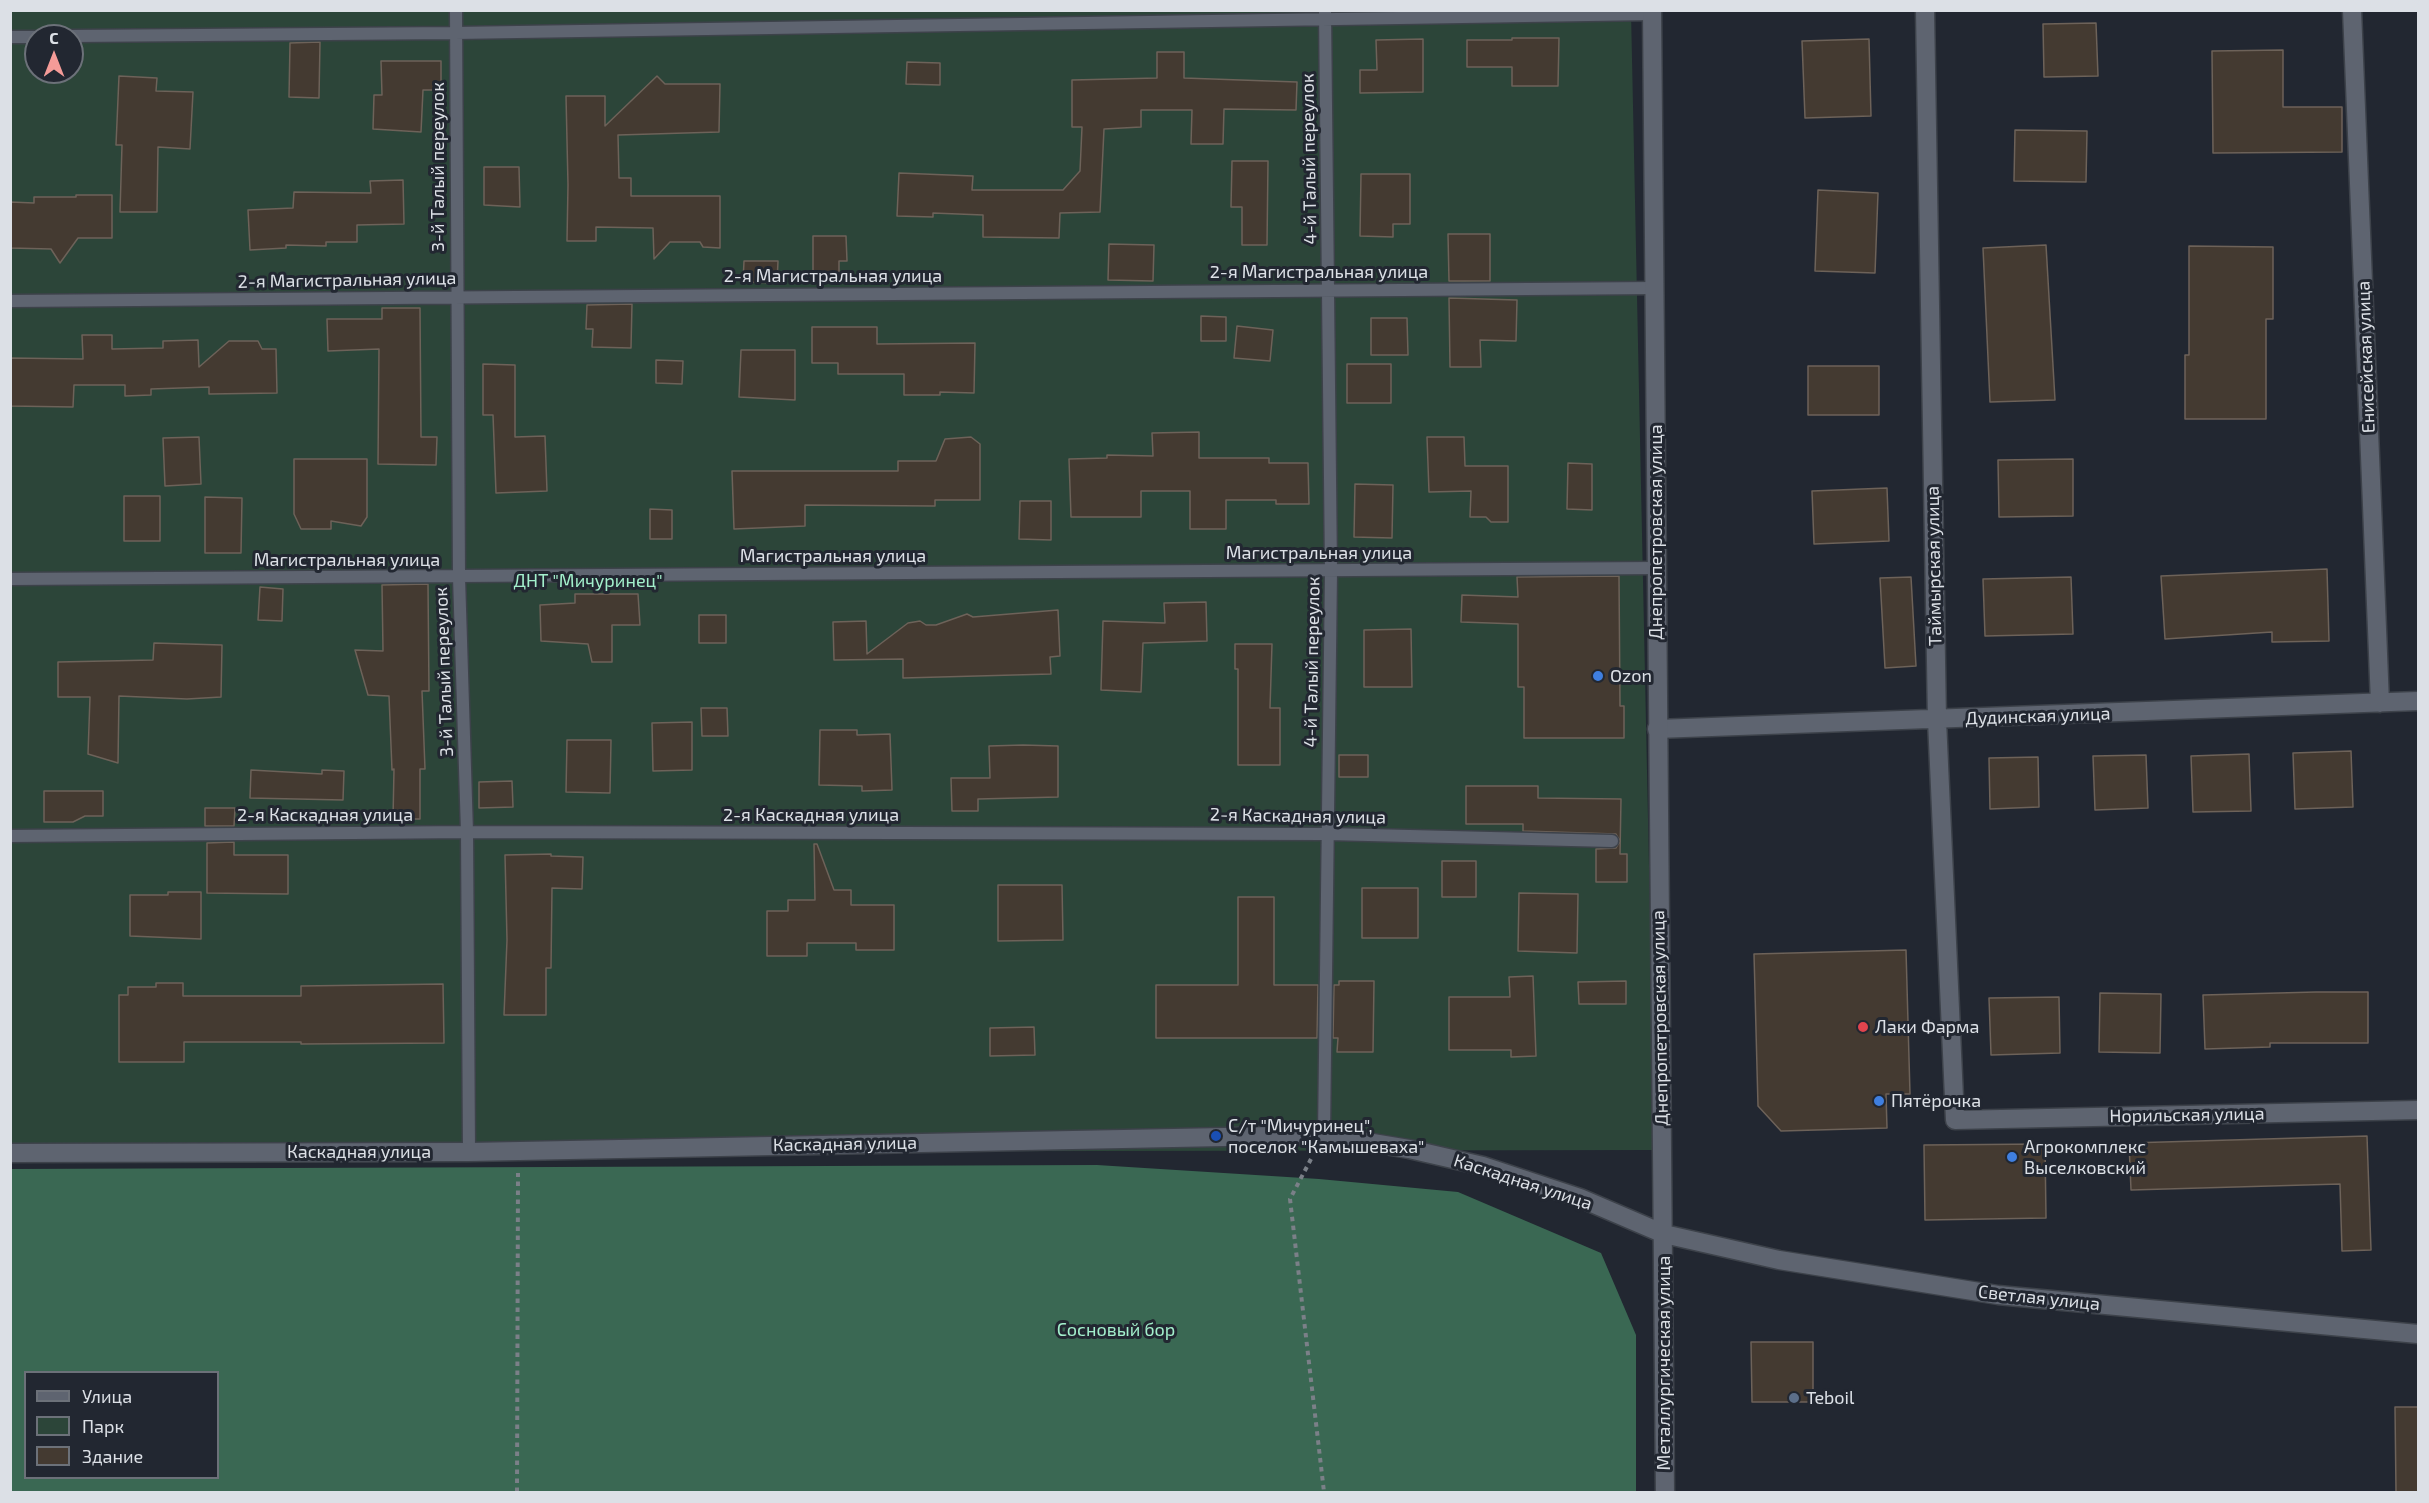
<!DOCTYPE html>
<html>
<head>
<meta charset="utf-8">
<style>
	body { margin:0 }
	#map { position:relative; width:2429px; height:1503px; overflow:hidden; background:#222731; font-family:"Exo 2",sans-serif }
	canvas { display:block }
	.frame { position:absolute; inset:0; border:12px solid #dce0e6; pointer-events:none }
	.legend { position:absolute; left:24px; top:1371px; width:195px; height:108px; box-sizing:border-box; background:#222731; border:2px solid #6c7179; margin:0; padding:8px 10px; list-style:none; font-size:18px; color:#dce0e6 }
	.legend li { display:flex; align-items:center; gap:12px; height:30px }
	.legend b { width:30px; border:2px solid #6c7179 }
	.north { position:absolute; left:24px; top:24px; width:60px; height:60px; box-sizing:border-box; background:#222731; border:2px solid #6c7179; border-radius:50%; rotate:0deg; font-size:16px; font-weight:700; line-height:24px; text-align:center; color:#dce0e6 }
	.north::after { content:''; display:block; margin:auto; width:21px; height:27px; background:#f59b98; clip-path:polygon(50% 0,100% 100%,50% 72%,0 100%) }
</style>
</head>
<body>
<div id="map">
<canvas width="2429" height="1503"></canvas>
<div class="frame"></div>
<ul class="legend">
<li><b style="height:8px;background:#5e6470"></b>Улица</li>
<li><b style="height:16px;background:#2c4539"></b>Парк</li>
<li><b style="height:16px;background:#443a31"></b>Здание</li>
</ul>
<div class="north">С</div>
</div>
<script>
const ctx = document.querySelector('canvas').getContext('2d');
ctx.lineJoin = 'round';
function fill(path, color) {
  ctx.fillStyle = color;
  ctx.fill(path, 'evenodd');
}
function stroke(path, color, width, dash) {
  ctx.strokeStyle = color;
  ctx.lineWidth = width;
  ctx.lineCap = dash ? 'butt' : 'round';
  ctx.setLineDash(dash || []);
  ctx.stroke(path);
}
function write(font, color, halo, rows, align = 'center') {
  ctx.font = font + ' "Exo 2",sans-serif';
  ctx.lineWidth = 6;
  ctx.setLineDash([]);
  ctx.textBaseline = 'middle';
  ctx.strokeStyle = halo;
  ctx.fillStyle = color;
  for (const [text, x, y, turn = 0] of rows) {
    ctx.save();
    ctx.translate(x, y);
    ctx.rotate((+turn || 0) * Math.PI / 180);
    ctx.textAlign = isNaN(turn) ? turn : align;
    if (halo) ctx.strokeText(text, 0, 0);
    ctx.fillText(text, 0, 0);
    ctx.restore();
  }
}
fill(new Path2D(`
	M 10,11 L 1631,11 L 1655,1150 L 11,1153 ZM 36,36 L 72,36 L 72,72 L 36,72 Z`), '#2c4539');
fill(new Path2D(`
	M 1097,1165 L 1319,1179 L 1458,1192 L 1601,1253 L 1636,1335 L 1636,1492 L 11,1492 L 11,1169 ZM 26,1372 L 218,1372 L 218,1478 L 26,1478 Z`), '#3a6853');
const building = new Path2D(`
	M 2096,23 L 2098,76 L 2044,77 L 2043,24 Z
	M 1512,38 L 1559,38 L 1558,86 L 1512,86 L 1512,67 L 1467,67 L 1467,40 L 1512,40 Z
	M 1423,39 L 1423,92 L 1360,93 L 1360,70 L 1377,70 L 1376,40 Z
	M 1869,39 L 1871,116 L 1805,118 L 1802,41 Z
	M 320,42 L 319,98 L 289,97 L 290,43 Z
	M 2283,50 L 2283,107 L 2342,107 L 2342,152 L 2213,153 L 2212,51 Z
	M 1157,52 L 1184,52 L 1184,78 L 1297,82 L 1296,110 L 1224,109 L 1223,144 L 1191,144 L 1192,110 L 1141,110 L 1141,127 L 1104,129 L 1100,212 L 1060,213 L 1059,238 L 983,237 L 983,215 L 933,213 L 933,217 L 897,216 L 899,173 L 973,176 L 972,190 L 1063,190 L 1080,171 L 1082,127 L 1072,127 L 1072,80 L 1157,78 Z
	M 381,61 L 441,61 L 441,90 L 423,90 L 421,132 L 373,129 L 374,95 L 382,95 Z
	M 907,62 L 940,63 L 940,85 L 906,84 Z
	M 119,76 L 157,78 L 156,91 L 193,92 L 190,149 L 158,147 L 157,212 L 120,212 L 122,145 L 116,145 Z
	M 657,76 L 665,84 L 720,84 L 719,132 L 618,135 L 619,178 L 631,178 L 631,196 L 720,196 L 720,248 L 703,247 L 700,242 L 670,242 L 654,259 L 653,228 L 596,227 L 596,241 L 567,241 L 568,185 L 566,96 L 605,96 L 605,126 Z
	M 2015,130 L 2087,131 L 2086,182 L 2014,181 Z
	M 1232,161 L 1268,161 L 1267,245 L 1242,245 L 1242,207 L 1231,207 Z
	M 484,167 L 519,167 L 520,207 L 484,205 Z
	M 1361,174 L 1410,174 L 1410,224 L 1393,224 L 1393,237 L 1360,236 Z
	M 403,180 L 404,224 L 357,225 L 357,242 L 326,242 L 326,246 L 286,245 L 286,248 L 250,250 L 248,210 L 293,208 L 294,192 L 371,193 L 370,181 Z
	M 1818,190 L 1878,193 L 1875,273 L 1815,271 Z
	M 76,195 L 112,195 L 112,238 L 78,238 L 60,263 L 51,249 L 10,248 L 10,202 L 34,203 L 34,197 L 76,197 Z
	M 1448,234 L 1490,234 L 1490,281 L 1449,281 Z
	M 813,236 L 846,236 L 847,261 L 839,261 L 839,274 L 813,275 Z
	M 1109,244 L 1154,245 L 1153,281 L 1108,280 Z
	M 2046,245 L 2055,400 L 1990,402 L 1983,248 Z
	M 2189,246 L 2273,247 L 2273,319 L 2266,319 L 2266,419 L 2185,419 L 2185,355 L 2189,355 Z
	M 744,261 L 778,261 L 777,283 L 743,282 Z
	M 1449,298 L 1517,300 L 1516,341 L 1480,340 L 1481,367 L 1450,367 Z
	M 632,304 L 631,348 L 592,347 L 593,329 L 586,329 L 587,305 Z
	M 382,308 L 420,308 L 421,437 L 437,437 L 436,465 L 378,464 L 379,349 L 328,351 L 327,319 L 382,319 Z
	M 1201,316 L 1226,317 L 1226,341 L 1201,341 Z
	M 1371,318 L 1407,318 L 1408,355 L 1371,355 Z
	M 1237,326 L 1273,330 L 1270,361 L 1234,358 Z
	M 812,327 L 877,327 L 877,344 L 975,343 L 974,393 L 940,392 L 940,395 L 904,395 L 904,374 L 838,374 L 838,363 L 812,363 Z
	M 82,335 L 112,335 L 112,349 L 163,348 L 163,341 L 198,340 L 199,367 L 229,341 L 258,341 L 262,349 L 276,349 L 277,393 L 209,394 L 209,387 L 151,389 L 151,395 L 125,396 L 125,385 L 74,385 L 73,407 L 10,406 L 10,358 L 83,359 Z
	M 741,350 L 795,350 L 795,400 L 739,397 Z
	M 656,360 L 683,361 L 682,384 L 656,383 Z
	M 483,364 L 515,365 L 515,437 L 545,436 L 547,491 L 496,493 L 493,415 L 483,415 Z
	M 1347,364 L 1391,364 L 1391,403 L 1347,403 Z
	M 1808,366 L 1879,366 L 1879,415 L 1808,415 Z
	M 1199,432 L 1199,458 L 1269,458 L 1269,463 L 1308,463 L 1309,504 L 1276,504 L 1276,500 L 1226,500 L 1226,529 L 1190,529 L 1190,491 L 1141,491 L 1141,517 L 1071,517 L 1069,459 L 1107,458 L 1107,455 L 1153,456 L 1152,433 Z
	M 199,437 L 201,484 L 165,486 L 163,438 Z
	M 971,437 L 980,444 L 980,500 L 935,500 L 935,506 L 805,505 L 805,526 L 734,529 L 732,471 L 898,471 L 898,461 L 936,461 L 945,439 Z
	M 1427,437 L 1464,437 L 1465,466 L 1508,466 L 1508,522 L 1491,522 L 1486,517 L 1470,517 L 1471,491 L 1429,492 Z
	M 294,459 L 367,459 L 367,517 L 361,526 L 331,521 L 331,529 L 301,529 L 294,514 Z
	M 2073,459 L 2073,516 L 1999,517 L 1998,460 Z
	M 1568,463 L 1592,464 L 1592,510 L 1567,509 Z
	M 1355,484 L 1393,485 L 1392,538 L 1354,537 Z
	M 1887,488 L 1889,541 L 1814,544 L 1812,491 Z
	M 124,496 L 160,496 L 160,541 L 124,541 Z
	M 205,497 L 242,498 L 241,553 L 205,553 Z
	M 1020,501 L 1051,501 L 1051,540 L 1019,539 Z
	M 650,509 L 672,510 L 672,539 L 650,539 Z
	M 2327,569 L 2329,641 L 2272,642 L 2272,632 L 2165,639 L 2161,576 Z
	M 1619,576 L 1620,706 L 1624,706 L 1624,738 L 1524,738 L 1524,687 L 1518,687 L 1518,624 L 1461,622 L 1462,595 L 1518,597 L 1517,577 Z
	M 1911,577 L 1916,666 L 1885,668 L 1880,578 Z
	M 2071,577 L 2073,634 L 1985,636 L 1983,579 Z
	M 428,584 L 429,691 L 422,691 L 425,769 L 420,769 L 420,819 L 393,819 L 394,769 L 392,770 L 389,696 L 368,695 L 355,650 L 383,651 L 382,585 Z
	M 260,587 L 283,589 L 282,621 L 258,620 Z
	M 575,594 L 638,594 L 640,625 L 612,625 L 612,662 L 592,662 L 588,644 L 541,641 L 540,605 L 575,603 Z
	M 1206,602 L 1207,641 L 1143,643 L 1141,692 L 1101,690 L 1103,621 L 1165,623 L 1164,603 Z
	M 1058,610 L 1060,656 L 1050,657 L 1051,674 L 903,678 L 903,659 L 834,660 L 833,622 L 866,621 L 867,654 L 908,623 L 920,621 L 926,625 L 936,625 L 967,614 L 973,617 Z
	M 699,615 L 726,615 L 726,643 L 699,643 Z
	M 1411,629 L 1412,687 L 1364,687 L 1364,630 Z
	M 154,643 L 222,645 L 221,697 L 187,699 L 119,696 L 118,763 L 88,754 L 90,697 L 58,697 L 58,662 L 153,660 Z
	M 1235,644 L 1272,644 L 1270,708 L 1280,708 L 1280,765 L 1238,765 L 1238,669 L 1235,669 Z
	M 701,708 L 727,708 L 728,736 L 702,736 Z
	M 692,722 L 692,770 L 653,771 L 652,723 Z
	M 820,730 L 857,730 L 857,735 L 890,734 L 892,790 L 862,791 L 862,786 L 819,785 Z
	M 567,740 L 611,740 L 610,793 L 566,792 Z
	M 1023,745 L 1058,746 L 1058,797 L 978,799 L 978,811 L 952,811 L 951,778 L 990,778 L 989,746 Z
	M 2351,751 L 2353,807 L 2295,809 L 2293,753 Z
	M 2249,754 L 2251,811 L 2193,812 L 2191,756 Z
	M 1339,755 L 1368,755 L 1368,777 L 1339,777 Z
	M 2146,755 L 2148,808 L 2095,810 L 2093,756 Z
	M 2038,757 L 2039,807 L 1990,809 L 1989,758 Z
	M 251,770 L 322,774 L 322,770 L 344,771 L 343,800 L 250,798 Z
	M 512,781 L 513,807 L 479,808 L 479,782 Z
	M 1466,786 L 1538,786 L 1538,798 L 1621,799 L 1620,854 L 1627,854 L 1627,882 L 1596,882 L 1596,849 L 1616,848 L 1620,841 L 1616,834 L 1523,831 L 1523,824 L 1466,824 Z
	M 44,791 L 103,791 L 103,816 L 85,816 L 73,822 L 44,822 Z
	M 205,808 L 235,808 L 234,826 L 205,826 Z
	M 234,842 L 234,855 L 288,855 L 288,894 L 207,893 L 207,843 Z
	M 814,844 L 817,844 L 834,890 L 851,890 L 851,905 L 894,905 L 894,950 L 856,950 L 856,943 L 807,943 L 807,956 L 767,956 L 767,911 L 788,911 L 788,900 L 815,900 Z
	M 551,854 L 551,856 L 583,857 L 582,889 L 552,888 L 551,968 L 546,968 L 546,1015 L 504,1015 L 507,940 L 505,855 Z
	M 1442,861 L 1476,861 L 1476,897 L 1442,897 Z
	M 998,885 L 1062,885 L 1063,940 L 998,941 Z
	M 1362,888 L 1418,888 L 1418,938 L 1362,938 Z
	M 168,892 L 201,892 L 201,939 L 130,936 L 130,895 L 168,895 Z
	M 1519,893 L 1578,894 L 1577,953 L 1518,951 Z
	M 1238,897 L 1274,897 L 1274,985 L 1318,985 L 1317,1038 L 1156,1038 L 1156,985 L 1238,985 Z
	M 1906,950 L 1910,1094 L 1886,1094 L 1887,1128 L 1781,1131 L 1758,1106 L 1754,954 Z
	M 1533,976 L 1536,1056 L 1511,1057 L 1511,1050 L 1449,1050 L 1449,997 L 1510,997 L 1509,977 Z
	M 1339,981 L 1374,981 L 1373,1052 L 1337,1052 L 1338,1038 L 1333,1038 L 1334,985 L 1339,985 Z
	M 1626,981 L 1626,1004 L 1579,1004 L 1578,982 Z
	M 156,983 L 183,983 L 183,996 L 301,996 L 301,986 L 443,984 L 444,1043 L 301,1044 L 301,1042 L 184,1042 L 184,1062 L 119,1062 L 119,995 L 128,995 L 128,987 L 156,987 Z
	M 2316,992 L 2368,992 L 2368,1043 L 2270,1043 L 2270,1047 L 2205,1049 L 2203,995 Z
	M 2100,993 L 2161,994 L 2160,1053 L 2099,1052 Z
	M 2059,997 L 2060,1053 L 1991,1055 L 1989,998 Z
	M 1034,1027 L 1035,1055 L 990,1056 L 990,1028 Z
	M 2367,1136 L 2371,1250 L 2342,1251 L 2340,1184 L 2131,1190 L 2129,1143 Z
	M 2045,1144 L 2046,1218 L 1925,1220 L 1924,1145 Z
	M 1751,1342 L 1813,1342 L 1813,1402 L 1752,1402 Z
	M 2395,1407 L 2418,1407 L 2418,1492 L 2396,1492 Z`);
fill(building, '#443a31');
stroke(building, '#6d6259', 1.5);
const lane = new Path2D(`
	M 456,10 L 459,577 L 467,832 L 469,1152
	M 72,36 L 455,33 L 1652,14
	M 10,37 L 36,37
	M 10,301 L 1655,288
	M 10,579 L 1656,568
	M 10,836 L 467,832 L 1328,834 L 1612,841
	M 1324,1135 L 1331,571 L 1325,12`);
const street = new Path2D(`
	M 1925,10 L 1937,720 L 1955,1120 L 2418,1110
	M 2352,10 L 2380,703
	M 1657,729 L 2418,701`);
const secondary = new Path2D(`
	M 1652,10 L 1665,1492
	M 10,1153 L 469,1152 L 1324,1135 L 1409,1149 L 1483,1166 L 1580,1198 L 1664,1234 L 1779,1260 L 1998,1295 L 2418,1334`);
stroke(lane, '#3d424a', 15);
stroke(street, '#3d424a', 21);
stroke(secondary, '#3d424a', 21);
stroke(new Path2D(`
	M 1311,1159 L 1290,1199 L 1324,1492
	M 517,1492 L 518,1173`), '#7b8088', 4, [4.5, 4.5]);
stroke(lane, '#5e6470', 12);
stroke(street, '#5e6470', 18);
stroke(secondary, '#5e6470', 18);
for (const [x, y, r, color] of [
	[1598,676,6,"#3f7fe0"],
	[1863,1027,6,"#e0444e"],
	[1879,1101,6,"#3f7fe0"],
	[1216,1136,6,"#1a4fb4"],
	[2012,1157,6,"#3f7fe0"],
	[1794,1398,6,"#5c6f8a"]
]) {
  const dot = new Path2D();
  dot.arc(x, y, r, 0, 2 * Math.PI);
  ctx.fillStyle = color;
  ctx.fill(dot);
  stroke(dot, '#222731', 2);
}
write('18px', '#dce0e6', '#222731', [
	["4-й Талый переулок",1309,159,-91],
	["3-й Талый переулок",438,167,-90],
	["2-я Магистральная улица",1319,272],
	["2-я Магистральная улица",833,276],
	["2-я Магистральная улица",347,280,-1],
	["Енисейская улица",2366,357,-92],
	["Днепропетровская улица",1656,532,-90],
	["Магистральная улица",1319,553],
	["Магистральная улица",833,556],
	["Магистральная улица",347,560],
	["Таймырская улица",1934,566,-91],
	["4-й Талый переулок",1312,662,-89],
	["3-й Талый переулок",444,672,-92],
	["Дудинская улица",2038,716,-2],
	["2-я Каскадная улица",325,815],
	["2-я Каскадная улица",811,815],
	["2-я Каскадная улица",1298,816,1],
	["Днепропетровская улица",1660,1018,-91],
	["Норильская улица",2187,1115,-1],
	["Каскадная улица",845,1144,-1],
	["Каскадная улица",359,1152],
	["Каскадная улица",1523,1182,18],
	["Светлая улица",2039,1298,6],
	["Металлургическая улица",1664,1363,-90]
]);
write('18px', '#a3f0cc', '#222731', [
	["ДНТ \"Мичуринец\"",588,581],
	["Сосновый бор",1116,1330]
]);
write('18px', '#dce0e6', '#222731', [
	["Ozon",1610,676],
	["Лаки Фарма",1875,1027],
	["Пятёрочка",1891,1101],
	["С/т \"Мичуринец\",",1228,1126],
	["поселок \"Камышеваха\"",1228,1147],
	["Агрокомплекс",2024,1147],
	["Выселковский",2024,1168],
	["Teboil",1806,1398]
], 'left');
</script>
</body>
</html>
